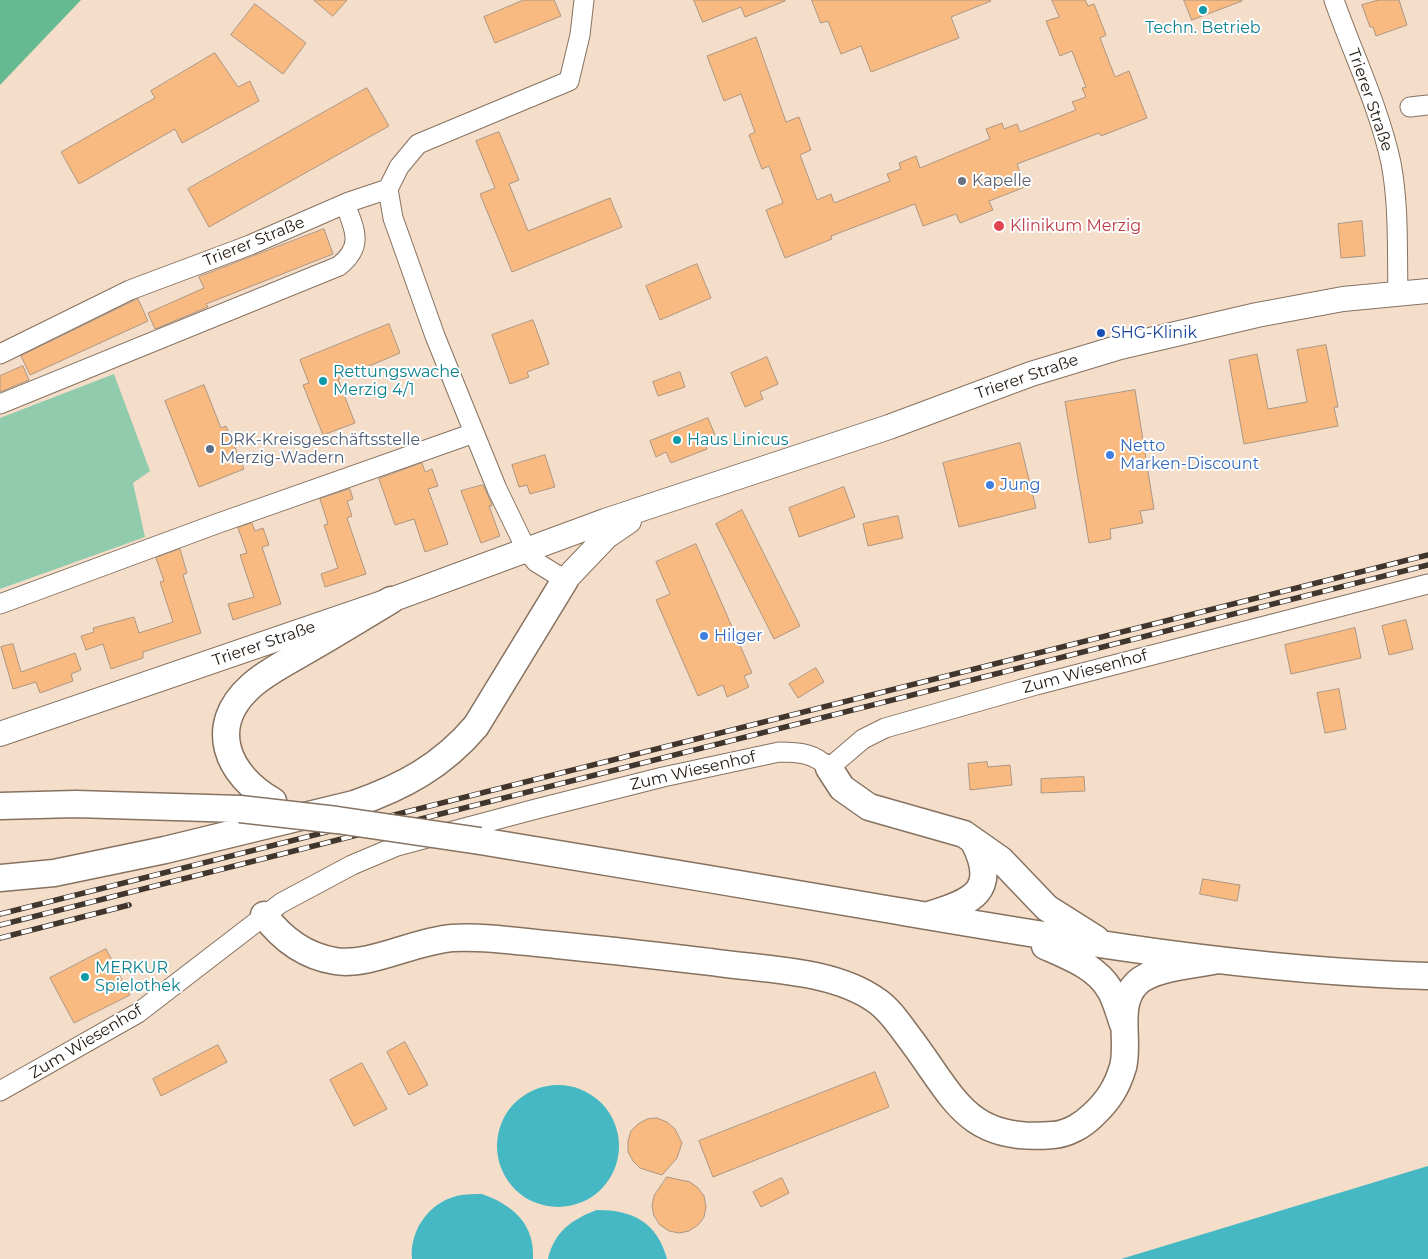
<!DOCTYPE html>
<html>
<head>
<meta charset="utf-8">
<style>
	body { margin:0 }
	canvas { display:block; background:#f4ddc9 }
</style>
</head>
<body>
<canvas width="1428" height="1259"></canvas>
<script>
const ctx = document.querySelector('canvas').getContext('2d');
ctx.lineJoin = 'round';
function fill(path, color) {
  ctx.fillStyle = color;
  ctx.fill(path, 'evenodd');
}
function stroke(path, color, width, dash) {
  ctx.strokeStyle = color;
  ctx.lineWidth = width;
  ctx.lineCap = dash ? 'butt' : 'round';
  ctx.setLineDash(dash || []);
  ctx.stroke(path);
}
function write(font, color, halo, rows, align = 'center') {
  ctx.font = font + ' Montserrat,sans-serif';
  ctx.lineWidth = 4;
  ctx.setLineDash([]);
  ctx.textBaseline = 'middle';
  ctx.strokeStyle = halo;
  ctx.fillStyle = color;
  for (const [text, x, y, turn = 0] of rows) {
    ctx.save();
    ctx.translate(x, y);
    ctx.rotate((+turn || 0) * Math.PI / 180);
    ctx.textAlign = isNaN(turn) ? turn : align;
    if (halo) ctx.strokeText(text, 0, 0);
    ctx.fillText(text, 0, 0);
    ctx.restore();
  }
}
fill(new Path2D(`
	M 114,374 L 150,471 L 133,483 L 145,537 L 0,589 L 0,418 Z`), '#8fcbac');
fill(new Path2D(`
	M 0,0 L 81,0 L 0,85 Z`), '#65ba91');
fill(new Path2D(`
	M497 1146a61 61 0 1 1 122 0a61 61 0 1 1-122 0Z
	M 1428,1166 L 1428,1259 L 1121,1259 Z
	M 482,1194 C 513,1205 535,1224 533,1259 L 412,1259 C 409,1229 432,1199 462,1195 C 468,1194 475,1194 482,1194 Z
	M 597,1210 C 633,1210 657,1222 667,1259 L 548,1259 C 554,1232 572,1219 597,1210 Z`), '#45b8c3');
const building = new Path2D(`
	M 314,0 L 347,0 L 333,16 Z
	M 524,0 L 554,0 L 561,16 L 495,43 L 484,17 Z
	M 694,0 L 785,0 L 785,1 L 745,17 L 741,7 L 703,22 Z
	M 812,0 L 990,0 L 991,1 L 951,17 L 959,38 L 871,72 L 861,46 L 841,54 L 828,21 L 821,23 Z
	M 1052,0 L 1085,0 L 1088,6 L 1094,4 L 1106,35 L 1100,38 L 1115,77 L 1129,71 L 1147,118 L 1101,136 L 1099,133 L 1017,164 L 1025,187 L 989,201 L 993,210 L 960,223 L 956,214 L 923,226 L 915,204 L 831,236 L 832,239 L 785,258 L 766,210 L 783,203 L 769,166 L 762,169 L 749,135 L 755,132 L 741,94 L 724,101 L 707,56 L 756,37 L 786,122 L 799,117 L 811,150 L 800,155 L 817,200 L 831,194 L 834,203 L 890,181 L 887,174 L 901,169 L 899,163 L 916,156 L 920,168 L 990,139 L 986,129 L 1002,123 L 1004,129 L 1017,124 L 1020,132 L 1076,110 L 1072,102 L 1086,97 L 1082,88 L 1086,87 L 1072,51 L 1060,56 L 1046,21 L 1059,17 Z
	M 1184,0 L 1242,0 L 1242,1 L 1192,20 Z
	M 1379,0 L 1399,0 L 1407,25 L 1376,36 L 1373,27 L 1370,27 L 1362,5 Z
	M 255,4 L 306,43 L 283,74 L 231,35 Z
	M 215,53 L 238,87 L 250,81 L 259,101 L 182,143 L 175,129 L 79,184 L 61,152 L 155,98 L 151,91 Z
	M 367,88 L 389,126 L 209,227 L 188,189 Z
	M 499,132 L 519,180 L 509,184 L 528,231 L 610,198 L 622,227 L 512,272 L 480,194 L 495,188 L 476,141 Z
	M 1362,221 L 1365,256 L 1341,258 L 1338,224 Z
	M 324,229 L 333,254 L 206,304 L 208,307 L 155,329 L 148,313 L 204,288 L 199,277 Z
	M 697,264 L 711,298 L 660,320 L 646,286 Z
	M 138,299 L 148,321 L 30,375 L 21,356 Z
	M 533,320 L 549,364 L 527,372 L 529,377 L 510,384 L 492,335 Z
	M 389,324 L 400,353 L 338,379 L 355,423 L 323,435 L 303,385 L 309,383 L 300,360 Z
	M 1326,345 L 1338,407 L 1334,407 L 1338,426 L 1244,444 L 1229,360 L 1257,354 L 1268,409 L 1307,402 L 1297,350 Z
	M 767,357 L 778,384 L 760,392 L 763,399 L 745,407 L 731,373 Z
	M 23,366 L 29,380 L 0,392 L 0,376 Z
	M 680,372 L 685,387 L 658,396 L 653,382 Z
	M 204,385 L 221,428 L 226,426 L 244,469 L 199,487 L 165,401 Z
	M 1135,390 L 1154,509 L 1140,511 L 1143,523 L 1110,529 L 1111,539 L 1089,543 L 1065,402 Z
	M 708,418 L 715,435 L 703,439 L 707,449 L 671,463 L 666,452 L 656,457 L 650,441 Z
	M 1020,443 L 1036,508 L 959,527 L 943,463 Z
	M 545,455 L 555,487 L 530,494 L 527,485 L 519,487 L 512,465 Z
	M 422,463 L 425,472 L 432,469 L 438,486 L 428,489 L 448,544 L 425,552 L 414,519 L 395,525 L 379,479 Z
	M 483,485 L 491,502 L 492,506 L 489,506 L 500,536 L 481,543 L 461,491 Z
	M 844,487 L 855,517 L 799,537 L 789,508 Z
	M 350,489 L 353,499 L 347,501 L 352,516 L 347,518 L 366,574 L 325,587 L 321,574 L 338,568 L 324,525 L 328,524 L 320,499 Z
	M 742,510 L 800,626 L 774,639 L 716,524 Z
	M 898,516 L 903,538 L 868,546 L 863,524 Z
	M 252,523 L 255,531 L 263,528 L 269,545 L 262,547 L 281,604 L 233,620 L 228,604 L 254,597 L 240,555 L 247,553 L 238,528 Z
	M 696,544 L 752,673 L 744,676 L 749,687 L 727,697 L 723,685 L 698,696 L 656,600 L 670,594 L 656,562 Z
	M 180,549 L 187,573 L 183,575 L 201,633 L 143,652 L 143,658 L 111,669 L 103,644 L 86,650 L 81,636 L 94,632 L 93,628 L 134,617 L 139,633 L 173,622 L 160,582 L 164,581 L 156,558 Z
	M 1406,620 L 1413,649 L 1389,655 L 1382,626 Z
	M 1355,628 L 1361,658 L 1291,674 L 1285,645 Z
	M 13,644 L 21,672 L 75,653 L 81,670 L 71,674 L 73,681 L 40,693 L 36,682 L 13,689 L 1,647 Z
	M 816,668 L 824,682 L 798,698 L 789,684 Z
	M 1339,689 L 1346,729 L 1325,733 L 1317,693 Z
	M 987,762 L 988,767 L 1010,765 L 1012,785 L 970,790 L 968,764 Z
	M 1084,777 L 1085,791 L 1041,793 L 1041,779 Z
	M 1203,879 L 1240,885 L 1237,901 L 1200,894 Z
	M 106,949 L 130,995 L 74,1023 L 50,978 Z
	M 405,1042 L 428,1085 L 409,1095 L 387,1052 Z
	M 218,1045 L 227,1062 L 161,1096 L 153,1079 Z
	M 362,1063 L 387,1109 L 354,1126 L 330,1080 Z
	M 875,1072 L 889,1107 L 713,1177 L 699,1141 Z
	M 657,1118 L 667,1122 L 675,1129 L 682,1143 L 677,1158 L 662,1175 L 640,1168 L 633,1161 L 628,1152 L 628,1141 L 631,1131 L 638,1124 L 647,1119 Z
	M 667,1177 L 690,1182 L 698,1188 L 704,1196 L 706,1207 L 704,1217 L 698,1225 L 689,1231 L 679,1233 L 669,1231 L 660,1225 L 654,1216 L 652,1206 L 654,1196 Z
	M 782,1178 L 789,1193 L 761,1207 L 753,1192 Z`);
fill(building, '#f8ba81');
stroke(building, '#ac9683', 1);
const minor = new Path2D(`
	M 1334,0 C 1353,54 1379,107 1391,163 C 1399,205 1397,250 1398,293
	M 1410,107 L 1428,105
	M 0,354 L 130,290 L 250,245 L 349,202 L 388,189
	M 0,404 L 339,266 C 364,246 355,230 345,204
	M 565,580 L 536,562 L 527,551 L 497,489 L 435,336 L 393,218 L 388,189 L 399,167 L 418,144 L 569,81 L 580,35 L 584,0
	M 0,604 L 216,524 L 474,433
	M 0,1091 L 138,1013 L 281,903 L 352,865 L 397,846 L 536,809 L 663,777 L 779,752 C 799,752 814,753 829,768 L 863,739 L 885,728 L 1036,685 L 1428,584`);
const tertiary = new Path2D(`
	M 565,580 L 607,536 L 629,521
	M 0,734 L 391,600 L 605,521 L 889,427 L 1031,374 L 1120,347 L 1257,315 L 1343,299 L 1428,291`);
const secondary = new Path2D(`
	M 829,768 L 842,788 L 869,807 L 964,834 L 1001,860 L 1047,908 L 1096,939
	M 273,801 C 227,775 206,726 251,686 C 265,673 285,663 302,653 C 332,636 361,618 391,600
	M 0,806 L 76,804 L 240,809
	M 480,841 C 619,864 759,887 898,911 C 1074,941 1249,971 1428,976
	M 0,878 L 54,873 L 165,850 L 354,804 C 403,787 442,766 476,726 L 565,580
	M 264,915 C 282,939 304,956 335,961 C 369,967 414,941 452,938 C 487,936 522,942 556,945 C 608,950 659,956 711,962 C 763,970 833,969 877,1001 C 890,1010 899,1024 908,1036 C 954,1096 965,1143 1053,1135 C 1068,1134 1083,1125 1093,1115 C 1109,1100 1117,1087 1123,1067 C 1130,1041 1115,1004 1137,983 C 1152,968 1192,965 1213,961
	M 929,915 C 972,902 999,891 974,842
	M 1045,946 C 1068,956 1097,967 1110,990 C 1116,1000 1119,1013 1123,1024`);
stroke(minor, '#867260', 21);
stroke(tertiary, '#867260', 26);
stroke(secondary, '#867260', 29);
stroke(minor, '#fff', 19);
stroke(tertiary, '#fff', 24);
stroke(secondary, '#fff', 26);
const rail = new Path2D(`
	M 0,914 L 1428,555
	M 0,925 L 1428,565
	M 0,938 L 129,905`);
stroke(rail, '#40362d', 5.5);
stroke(rail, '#fff', 4, [11]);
const secondaryBridge = new Path2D(`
	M 240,809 L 337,820 L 480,841`);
stroke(secondaryBridge, '#867260', 29, []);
stroke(secondaryBridge, '#fff', 26);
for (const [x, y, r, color] of [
	[1203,10,5,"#0f9aa8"],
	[962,181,5,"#6b7280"],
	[999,226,6,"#e0444e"],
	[1101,333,5,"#1a4fb4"],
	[323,381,5,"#0f9aa8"],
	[677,440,5,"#0f9aa8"],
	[210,449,5,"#5c6f8a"],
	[1110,455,5,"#3f7fe0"],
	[990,485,5,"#3f7fe0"],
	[704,636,5,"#3f7fe0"],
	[85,977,5,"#0f9aa8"]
]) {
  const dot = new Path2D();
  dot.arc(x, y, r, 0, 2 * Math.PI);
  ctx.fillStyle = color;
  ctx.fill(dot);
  stroke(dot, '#fff', 2);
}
write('16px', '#0d838f', '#fff', [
	["Techn. Betrieb",1203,28,"center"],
	["Rettungswache",333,372],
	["Merzig 4/1",333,390],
	["Haus Linicus",687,440],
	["MERKUR",95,968],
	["Spielothek",95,986]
], 'left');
write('16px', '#1f1710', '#fff', [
	["Trierer Straße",1370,100,71],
	["Trierer Straße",254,242,-22],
	["Trierer Straße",1027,377,-19],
	["Trierer Straße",264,644,-19],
	["Zum Wiesenhof",1085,672,-15],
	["Zum Wiesenhof",693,771,-13],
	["Zum Wiesenhof",86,1042,-31]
]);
write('16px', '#5b616d', '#fff', [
	["Kapelle",972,181]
], 'left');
write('16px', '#be3a42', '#fff', [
	["Klinikum Merzig",1010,226]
], 'left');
write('16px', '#164399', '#fff', [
	["SHG-Klinik",1111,333]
], 'left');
write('16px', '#4e5e75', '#fff', [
	["DRK-Kreisgeschäftsstelle",220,440],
	["Merzig-Wadern",220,458]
], 'left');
write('16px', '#366cbe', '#fff', [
	["Netto",1120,446],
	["Marken-Discount",1120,464],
	["Jung",1000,485],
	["Hilger",714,636]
], 'left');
</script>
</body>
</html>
